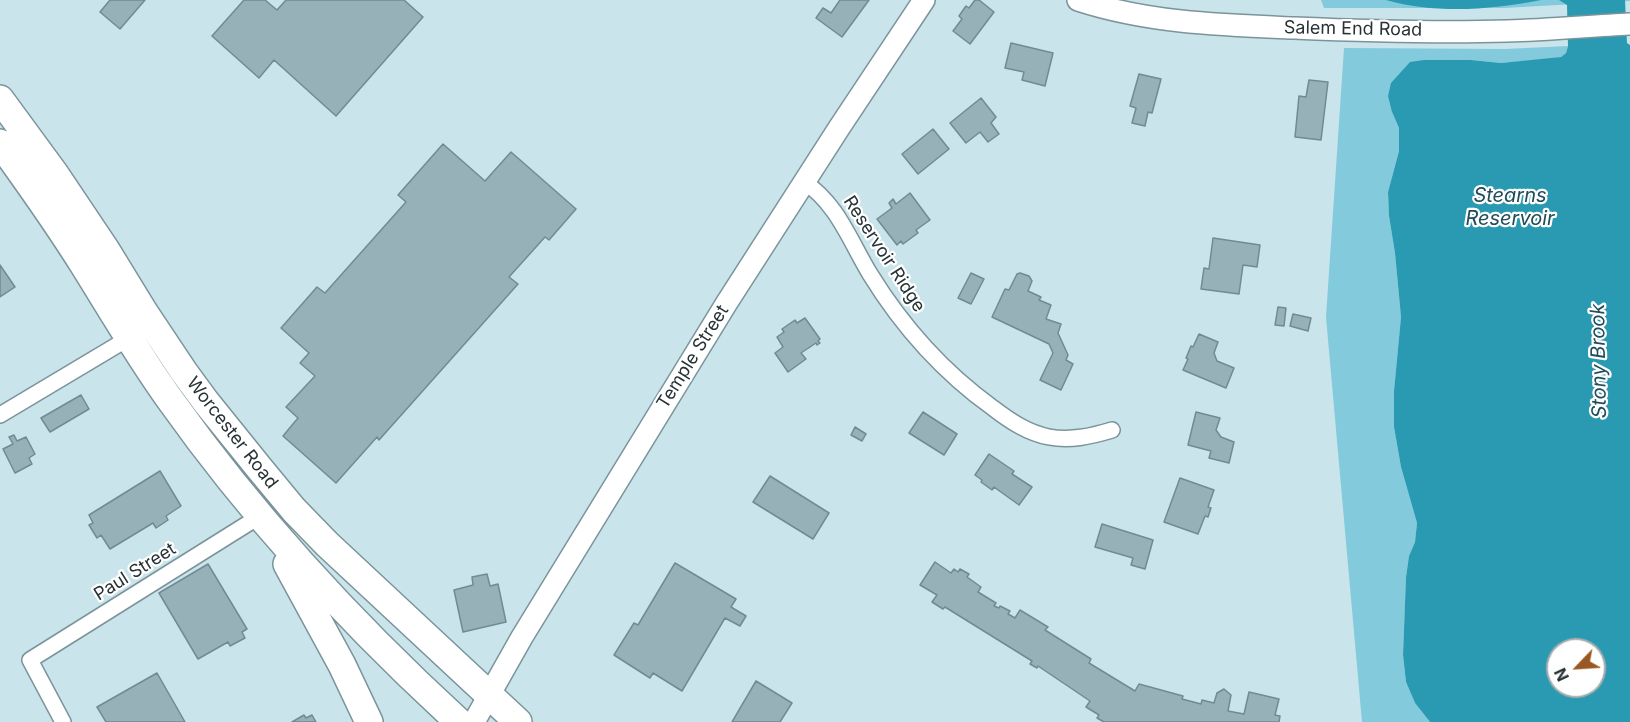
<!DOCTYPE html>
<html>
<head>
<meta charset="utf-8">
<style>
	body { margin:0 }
	#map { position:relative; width:1630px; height:722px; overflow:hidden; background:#c9e4eb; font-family:Inter,sans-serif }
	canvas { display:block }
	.north { position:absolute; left:1546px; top:638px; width:60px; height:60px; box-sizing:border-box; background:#fff; border:2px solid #a9adae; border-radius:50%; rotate:245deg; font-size:16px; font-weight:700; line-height:24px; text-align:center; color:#273234 }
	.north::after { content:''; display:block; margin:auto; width:21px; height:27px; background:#995823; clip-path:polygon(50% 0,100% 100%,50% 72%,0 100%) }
</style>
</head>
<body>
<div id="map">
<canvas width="1630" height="722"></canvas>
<div class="north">N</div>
</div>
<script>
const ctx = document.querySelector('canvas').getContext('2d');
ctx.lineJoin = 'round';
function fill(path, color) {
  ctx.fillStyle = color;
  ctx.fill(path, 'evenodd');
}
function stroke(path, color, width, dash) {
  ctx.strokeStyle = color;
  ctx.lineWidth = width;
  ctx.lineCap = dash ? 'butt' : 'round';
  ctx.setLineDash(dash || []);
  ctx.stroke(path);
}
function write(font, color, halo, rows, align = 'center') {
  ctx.font = font + ' Inter,sans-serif';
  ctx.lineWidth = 4.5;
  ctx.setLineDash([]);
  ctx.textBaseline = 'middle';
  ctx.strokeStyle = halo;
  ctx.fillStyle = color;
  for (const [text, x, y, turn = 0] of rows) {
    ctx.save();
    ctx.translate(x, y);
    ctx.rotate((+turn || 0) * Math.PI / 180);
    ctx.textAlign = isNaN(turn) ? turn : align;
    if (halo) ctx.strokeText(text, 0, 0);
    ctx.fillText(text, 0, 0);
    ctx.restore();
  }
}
fill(new Path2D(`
	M 1321,0 L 1630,0 L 1630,1 L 1504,8 L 1324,8 Z
	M 1568,46 L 1566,53 L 1561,57 L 1549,59 L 1501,63 L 1471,60 L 1392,112 L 1399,128 L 1399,151 L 1388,192 L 1389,216 L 1395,253 L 1401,317 L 1394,391 L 1394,427 L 1401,467 L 1417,523 L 1415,542 L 1409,556 L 1406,577 L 1403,655 L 1406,682 L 1415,703 L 1430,722 L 1362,722 L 1326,317 L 1344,48 L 1505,49 Z`), '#83cadd');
fill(new Path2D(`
	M 1386,0 L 1541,0 C 1490,10 1436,14 1386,0 Z
	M 1559,0 L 1625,0 L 1627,43 L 1630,45 L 1630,722 L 1430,722 L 1415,703 L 1406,682 L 1403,655 L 1406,577 L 1409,556 L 1415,542 L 1417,523 L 1401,467 L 1394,427 L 1394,391 L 1401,317 L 1395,253 L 1389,216 L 1388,192 L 1399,151 L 1399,128 L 1392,112 L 1388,96 L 1391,83 L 1410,62 L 1424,60 L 1471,60 L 1501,63 L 1561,57 L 1566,53 L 1568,46 L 1567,5 ZM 1558,650 L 1594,650 L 1594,686 L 1558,686 Z`), '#2a9ab2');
const building = new Path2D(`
	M 110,0 L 145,0 L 120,29 L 100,12 Z
	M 244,0 L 265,0 L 277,10 L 286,0 L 404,0 L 423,17 L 336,116 L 274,60 L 259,78 L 212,36 Z
	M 840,0 L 869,0 L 842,37 L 816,18 L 823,8 L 831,13 Z
	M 975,0 L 979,0 L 994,12 L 970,44 L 953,31 L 962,19 L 959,16 L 966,6 L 969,8 Z
	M 1011,43 L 1053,53 L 1045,86 L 1022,80 L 1024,72 L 1005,68 Z
	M 1139,74 L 1161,79 L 1152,113 L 1148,112 L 1145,126 L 1132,123 L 1136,108 L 1130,106 Z
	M 1309,80 L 1328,82 L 1321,140 L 1295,137 L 1299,96 L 1306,97 Z
	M 981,98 L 996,117 L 991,123 L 999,134 L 988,142 L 980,132 L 966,143 L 950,123 Z
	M 933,129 L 949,149 L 918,174 L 902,154 Z
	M 443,144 L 485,181 L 511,152 L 576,209 L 549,240 L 545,237 L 509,277 L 518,284 L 379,440 L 377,437 L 336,483 L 283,436 L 298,418 L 286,407 L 315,376 L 300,363 L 309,353 L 281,328 L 317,287 L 325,293 L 406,202 L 398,195 Z
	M 910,193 L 930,220 L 916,230 L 918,233 L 903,244 L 901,241 L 897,245 L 877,219 L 892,208 L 889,203 L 893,199 L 896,204 Z
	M 1213,238 L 1260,245 L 1257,267 L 1243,265 L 1239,294 L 1201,289 L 1204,268 L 1209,269 Z
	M 0,265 L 15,287 L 0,297 Z
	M 971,273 L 984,279 L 971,304 L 958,298 Z
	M 1020,273 L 1029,276 L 1032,281 L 1028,291 L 1041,297 L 1039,300 L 1051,305 L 1046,319 L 1061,324 L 1058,333 L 1068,355 L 1066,360 L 1073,364 L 1061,390 L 1040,380 L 1053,353 L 1049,344 L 992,317 L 1005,289 L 1009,290 L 1017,274 Z
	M 1278,307 L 1286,308 L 1284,326 L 1275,325 Z
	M 1293,314 L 1311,318 L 1308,331 L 1290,326 Z
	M 805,318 L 820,339 L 818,341 L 820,343 L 817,345 L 816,343 L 801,353 L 806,359 L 788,372 L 775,353 L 783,347 L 777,337 L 784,332 L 782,329 L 795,320 L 797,323 Z
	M 1199,334 L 1218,342 L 1214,353 L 1217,361 L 1234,368 L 1226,388 L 1183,370 L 1188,359 L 1186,358 L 1191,346 L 1193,347 Z
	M 81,395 L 89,409 L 50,432 L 41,418 Z
	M 923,412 L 957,434 L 944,455 L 909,433 Z
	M 1196,412 L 1220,418 L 1216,430 L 1221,437 L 1234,442 L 1229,463 L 1209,458 L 1211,451 L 1188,445 Z
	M 855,427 L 866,434 L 862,441 L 851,435 Z
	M 14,435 L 17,441 L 26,437 L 35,454 L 29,458 L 32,464 L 15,473 L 3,449 L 13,444 L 9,437 Z
	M 989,454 L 1014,471 L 1012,474 L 1032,487 L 1019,505 L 994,487 L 992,490 L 981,482 L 982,480 L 975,475 Z
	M 160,471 L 181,506 L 166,516 L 168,520 L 156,528 L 153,523 L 110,549 L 101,535 L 97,538 L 89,525 L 93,523 L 89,515 Z
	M 770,476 L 829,513 L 813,539 L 753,502 Z
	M 1180,478 L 1214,490 L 1208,507 L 1211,508 L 1208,517 L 1205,516 L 1198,534 L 1164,522 Z
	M 1102,524 L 1153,540 L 1145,569 L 1131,565 L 1133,558 L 1095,547 Z
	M 935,562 L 951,573 L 954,569 L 958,572 L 960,569 L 969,574 L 967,577 L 981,587 L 978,592 L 996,603 L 994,606 L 999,608 L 1000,606 L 1010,611 L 1008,614 L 1015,618 L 1020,610 L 1048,627 L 1045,630 L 1091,659 L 1089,663 L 1135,691 L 1139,684 L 1183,696 L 1182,699 L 1201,704 L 1202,700 L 1214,703 L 1217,693 L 1224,689 L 1231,695 L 1228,711 L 1244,714 L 1249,692 L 1279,699 L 1275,715 L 1280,716 L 1279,722 L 1104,722 L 1097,718 L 1099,715 L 1086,707 L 1090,701 L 1038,666 L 1037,668 L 1030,664 L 1032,661 L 945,607 L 943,609 L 932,602 L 937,595 L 920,585 Z
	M 675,563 L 736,599 L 731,607 L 746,616 L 740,626 L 725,618 L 682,691 L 653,673 L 650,678 L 614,655 L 634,623 L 638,625 Z
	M 208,564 L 247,629 L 242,632 L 245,638 L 230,646 L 228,642 L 198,659 L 159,593 Z
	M 487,574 L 490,586 L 498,584 L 506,622 L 463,632 L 454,590 L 473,585 L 472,577 Z
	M 157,673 L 185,722 L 106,722 L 97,707 Z
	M 756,681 L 792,703 L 780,722 L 732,722 Z
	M 304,715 L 306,718 L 312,715 L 316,722 L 292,722 Z`);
fill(building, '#97b1b8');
stroke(building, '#728b92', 1.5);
const street = new Path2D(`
	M 804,182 C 837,203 850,241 870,274 C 902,326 943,372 993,408 C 1010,421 1028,433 1049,437 C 1071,441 1092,436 1112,430
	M 0,415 L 129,338
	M 63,722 L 30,660 L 260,516`);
const secondary = new Path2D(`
	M 1078,0 C 1149,23 1220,25 1294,28 C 1365,31 1436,33 1507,31 C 1548,30 1589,26 1630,24
	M 474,722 L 522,637 L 726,304 L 839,128 L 924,0`);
const highway = new Path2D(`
	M 0,99 L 55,174 L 106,250 L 144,312 L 184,372 L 206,402 L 260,469 L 294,510 L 327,544 L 518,722
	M 0,143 C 29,183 58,224 85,267 C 113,312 140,358 171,401 C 254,518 353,625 459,722
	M 287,564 L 342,665 L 369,722`);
stroke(street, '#7b949b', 18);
stroke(secondary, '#7b949b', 24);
stroke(highway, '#7b949b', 30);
stroke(street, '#fff', 15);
stroke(secondary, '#fff', 21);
stroke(highway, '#fff', 27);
write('18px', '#273234', '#fff', [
	["Salem End Road",1353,29,1],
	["Reservoir Ridge",884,254,57],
	["Temple Street",693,357,-58],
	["Worcester Road",232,433,52],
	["Paul Street",135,572,-32]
]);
write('italic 20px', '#204d58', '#fff', [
	["Stearns",1510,196],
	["Reservoir",1510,219],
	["Stony Brook",1599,361,-91]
]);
</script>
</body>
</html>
